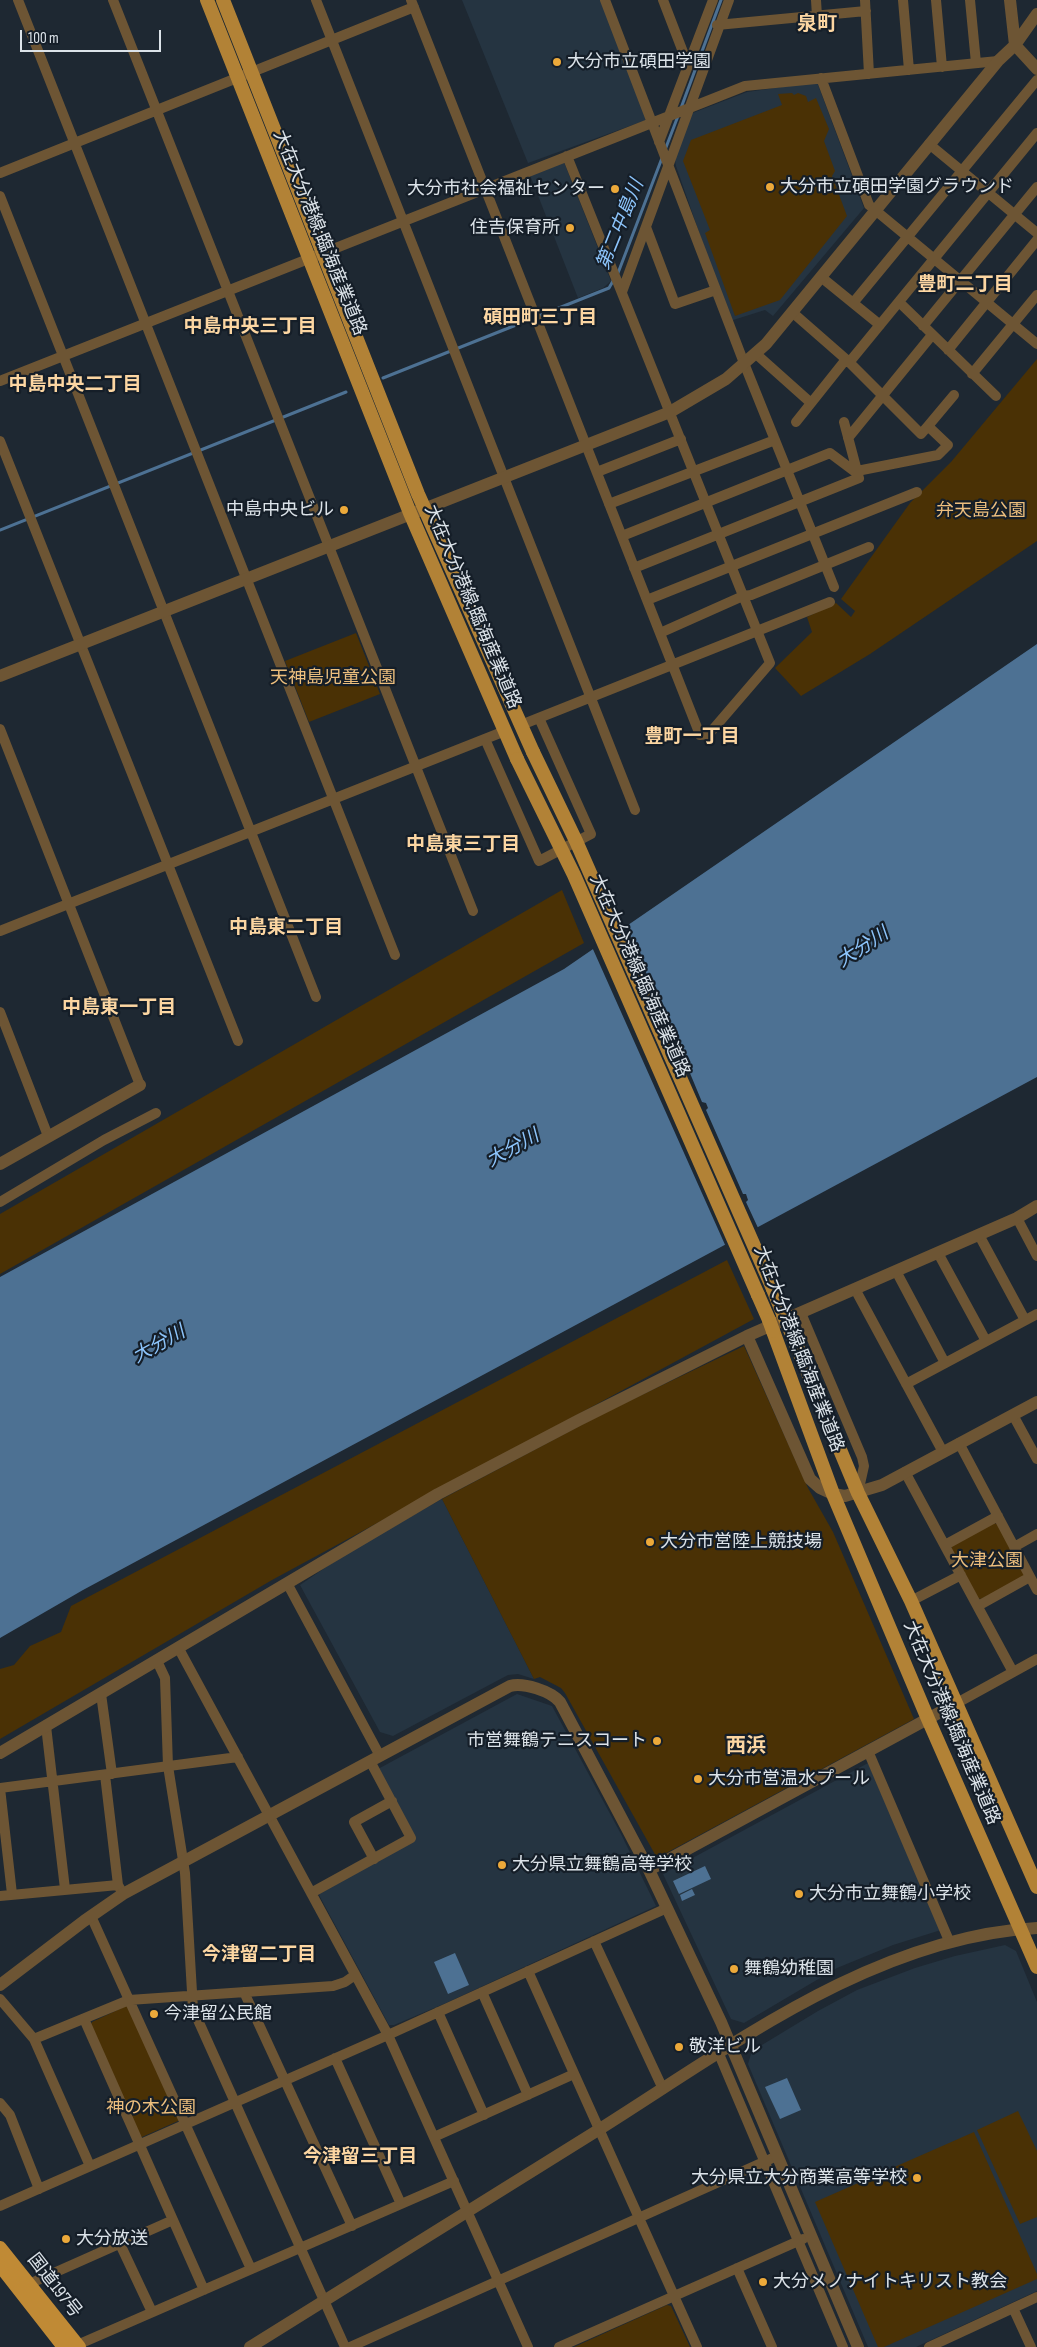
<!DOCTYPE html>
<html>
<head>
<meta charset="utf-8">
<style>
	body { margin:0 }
	#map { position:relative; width:1037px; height:2347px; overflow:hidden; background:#1e2832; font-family:"Sofia Sans Condensed",sans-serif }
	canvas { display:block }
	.scale { position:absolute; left:20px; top:30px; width:141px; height:22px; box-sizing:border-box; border:2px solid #dce3e9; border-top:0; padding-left:6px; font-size:15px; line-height:18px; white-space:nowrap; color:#dce3e9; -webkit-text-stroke:4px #151e28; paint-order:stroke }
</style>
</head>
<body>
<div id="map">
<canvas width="1037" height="2347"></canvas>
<div class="scale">100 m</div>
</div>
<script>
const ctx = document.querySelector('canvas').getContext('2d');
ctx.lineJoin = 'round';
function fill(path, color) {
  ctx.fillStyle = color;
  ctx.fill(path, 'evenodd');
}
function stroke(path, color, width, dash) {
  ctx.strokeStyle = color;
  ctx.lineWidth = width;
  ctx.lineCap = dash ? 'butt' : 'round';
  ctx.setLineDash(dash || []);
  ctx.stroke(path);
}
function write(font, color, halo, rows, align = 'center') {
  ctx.font = font + ' "Sofia Sans Condensed","Noto Sans JP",sans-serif';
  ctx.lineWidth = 4.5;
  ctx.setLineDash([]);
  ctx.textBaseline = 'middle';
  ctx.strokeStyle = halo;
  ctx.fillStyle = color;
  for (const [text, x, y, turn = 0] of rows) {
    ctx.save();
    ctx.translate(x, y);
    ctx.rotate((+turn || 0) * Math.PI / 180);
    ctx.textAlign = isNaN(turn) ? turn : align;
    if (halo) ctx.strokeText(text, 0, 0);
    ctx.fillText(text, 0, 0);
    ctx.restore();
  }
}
fill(new Path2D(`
	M 462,0 L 602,0 L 649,119 L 528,163 Z
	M 817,82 L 864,208 L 773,316 L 765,310 L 730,321 L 676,166 L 675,160 L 690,114 L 747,92 Z
	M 564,162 L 611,281 L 603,288 L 578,298 L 530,175 Z
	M 442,1499 L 534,1679 L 518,1674 L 508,1675 L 393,1736 L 380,1732 L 300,1585 L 345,1554 Z
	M 517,1694 L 552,1706 L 622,1836 L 656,1906 L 446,2003 L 394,2025 L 389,2025 L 319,1895 L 321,1890 L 415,1840 L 378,1769 Z
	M 868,1763 L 941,1930 L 893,1945 L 837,1968 L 744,2023 L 731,2019 L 663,1874 Z
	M 1005,1945 L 1016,1951 L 1037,2002 L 1037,2291 L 916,2347 L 868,2347 L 748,2064 L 752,2051 L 818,2011 L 857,1990 L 915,1968 L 955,1956 Z`), '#253441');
fill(new Path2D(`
	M 792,93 L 794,95 L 798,93 L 806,96 L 808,102 L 816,98 L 829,129 L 824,141 L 835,171 L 832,176 L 847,216 L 780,300 L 735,316 L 705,233 L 710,230 L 683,161 L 691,140 L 782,105 L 778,94 Z
	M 1037,359 L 1037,541 L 870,654 L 801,696 L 775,668 L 812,632 L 807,617 L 836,603 L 851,617 L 855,611 L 841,599 L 910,503 L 951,462 Z
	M 356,633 L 380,694 L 309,722 L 285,661 Z
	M 562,890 L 584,943 L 0,1274 L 0,1214 Z
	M 727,1260 L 754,1319 L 272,1580 L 0,1739 L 0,1669 L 14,1665 L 30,1646 L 61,1632 L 71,1606 Z
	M 744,1346 L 808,1488 L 833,1532 L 914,1719 L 657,1858 L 565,1693 L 561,1688 L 540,1677 L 534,1679 L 442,1499 L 602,1414 Z
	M 994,1523 L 998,1524 L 1024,1573 L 1024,1577 L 981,1599 L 977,1598 L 951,1550 L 952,1546 Z
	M 126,2006 L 130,2008 L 180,2117 L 178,2121 L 142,2137 L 138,2135 L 90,2026 L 92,2022 Z
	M 1018,2111 L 1037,2151 L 1037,2217 L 1020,2224 L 977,2130 Z
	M 974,2132 L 1037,2274 L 1037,2279 L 884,2347 L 878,2347 L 815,2202 Z
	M 667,2305 L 671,2306 L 690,2347 L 574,2347 Z`), '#4a3105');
fill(new Path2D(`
	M 1037,644 L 1037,1077 L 83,1590 L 0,1638 L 0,1277 L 564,969 Z
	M 705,1866 L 711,1879 L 679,1894 L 673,1881 Z
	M 692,1889 L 695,1895 L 682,1901 L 680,1895 Z
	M 455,1953 L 469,1985 L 448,1994 L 434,1962 Z
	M 787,2078 L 801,2110 L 780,2119 L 765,2087 Z`), '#4d7193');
fill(new Path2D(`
	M 625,924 L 638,953 L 641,954 L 643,959 L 641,961 L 678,1045 L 681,1045 L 683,1051 L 682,1054 L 702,1102 L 706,1103 L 708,1108 L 706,1110 L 743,1194 L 746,1194 L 748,1200 L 746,1202 L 759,1230 L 726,1247 L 592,947 Z`), '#1e2832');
stroke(new Path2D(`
	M 681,108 L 721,0
	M 665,150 L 678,116
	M 618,273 L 662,158
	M 383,378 L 609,288 L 613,281
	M 0,530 L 346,392`), '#4d7193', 3);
stroke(new Path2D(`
	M 18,0 L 395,955
	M 113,0 L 473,911
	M 316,0 L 635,810
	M 411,0 L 700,735 L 709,734 L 770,663 L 567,156
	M 605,0 L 744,363 L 834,587
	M 663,0 L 688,65
	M 816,0 L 817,16
	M 865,0 L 869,74
	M 903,0 L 909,70
	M 936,0 L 942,67
	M 970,0 L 976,63
	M 717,25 L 866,11
	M 821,78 L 869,205 L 1037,344
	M 659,142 L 713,0
	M 929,144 L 1037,233
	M 0,173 L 414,7
	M 0,196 L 316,997
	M 646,227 L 675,304 L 716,290
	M 821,277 L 880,325
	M 622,292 L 729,0
	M 899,302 L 996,396
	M 853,303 L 1037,80
	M 923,326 L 1037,187
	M 948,350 L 1037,240
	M 755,353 L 811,403
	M 972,374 L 1037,295
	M 0,381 L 745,86 L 998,61
	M 796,422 L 843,363 L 852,359 L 1037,133
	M 928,426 L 954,395
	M 848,438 L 932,335
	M 0,441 L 238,1041
	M 597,472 L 681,439
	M 609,504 L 775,440
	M 622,536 L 830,453 L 854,471 L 857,471 L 844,422
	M 634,568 L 859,478 L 857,471 L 938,455 L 948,445 L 928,426 L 921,434 L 848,361 L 792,312
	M 647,600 L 917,492
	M 660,633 L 743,596 L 751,595 L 869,547
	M 521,725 L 830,602
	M 0,729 L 140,1085
	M 485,739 L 539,861 L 591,834 L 539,718
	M 0,931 L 505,731
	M 0,1012 L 48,1136
	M 0,1202 L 104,1140 L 156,1113
	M 1017,1218 L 1037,1256
	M 979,1235 L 1025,1320
	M 938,1253 L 986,1341
	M 896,1271 L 945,1363
	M 855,1289 L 943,1452
	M 801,1313 L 862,1457 L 864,1466 L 858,1493
	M 906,1384 L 1037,1314
	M 1013,1415 L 1037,1459
	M 959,1443 L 1037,1590
	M 905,1472 L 1013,1672
	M 945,1545 L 998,1516
	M 1014,1547 L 1037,1534
	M 287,1583 L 380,1756
	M 911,1601 L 961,1575
	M 978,1606 L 1030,1577
	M 179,1649 L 388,2035 L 528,2347
	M 157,1661 L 165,1678 L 168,1766 L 185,1873 L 193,2009 L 345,2347
	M 101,1694 L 112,1774
	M 957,1703 L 1037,1659
	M 46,1726 L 65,1889
	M 868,1751 L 950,1943
	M 105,1775 L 118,1885 L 123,1894
	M 0,1788 L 238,1757
	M 0,1788 L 12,1894
	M 374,1859 L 354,1822 L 392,1801
	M 311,1893 L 411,1838 L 370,1761
	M 0,1896 L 118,1885
	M 91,1916 L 251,2269
	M 594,1941 L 663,2089
	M 528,1971 L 697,2347
	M 244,1992 L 352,2226
	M 482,1992 L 528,2095
	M 0,1999 L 34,2039 L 90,2166
	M 438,2012 L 484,2115
	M 84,2019 L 204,2290
	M 34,2039 L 129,2000 L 333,1986 L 345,1982 L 355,1975
	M 719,2054 L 843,2347
	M 335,2058 L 401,2204
	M 0,2103 L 10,2115 L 39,2189
	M 434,2137 L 574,2074
	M 0,2206 L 388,2035 L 667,1908
	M 120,2244 L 152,2312
	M 737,2268 L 772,2347
	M 29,2284 L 173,2220
	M 1013,2308 L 1031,2347
	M 77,2345 L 454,2181
	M 350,2347 L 777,2156
	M 559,2347 L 803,2239
	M 929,2347 L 1037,2297`), '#6d5534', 10);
stroke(new Path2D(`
	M 1010,0 L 1015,45 L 1037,69
	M 0,676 L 670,412 L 726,379 L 766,344 L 998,61 L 1015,45 L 1037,14
	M 0,1164 L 140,1085
	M 747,1336 L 810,1479 L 820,1488 L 833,1494 L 845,1496 L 882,1485 L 1037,1402
	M 0,1753 L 438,1494 L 579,1420 L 747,1336 L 1017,1218 L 1037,1206
	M 649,1870 L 957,1703
	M 0,1985 L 84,1921 L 123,1894 L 510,1686 C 523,1682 551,1691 560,1702 L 649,1870 L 721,2022 L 858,2347
	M 250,2347 C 365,2275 480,2203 595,2132 C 729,2048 873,1937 1037,1928`), '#6d5534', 12);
stroke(new Path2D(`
	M 207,0 L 410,513 L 517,759
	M 223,0 L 418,494 L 533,752
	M 773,1289 L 783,1314
	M 758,1295 L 769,1320
	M 788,1325 L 858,1493 L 911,1601 L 1037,1887
	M 773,1331 L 833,1494 L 928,1719 L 1037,1967`), '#b28236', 14);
stroke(new Path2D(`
	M 0,2248 L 79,2347
	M 0,2265 L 64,2347`), '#c08a35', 14);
stroke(new Path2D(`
	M 533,752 L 576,841 L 773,1289
	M 517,759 L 574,875 L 758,1295
	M 783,1314 L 788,1325
	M 769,1320 L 773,1331`), '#b28236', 14);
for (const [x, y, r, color] of [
	[557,62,5,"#eca93a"],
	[770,187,5,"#eca93a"],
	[615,189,5,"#eca93a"],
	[570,228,5,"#eca93a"],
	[344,510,5,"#eca93a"],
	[650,1542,5,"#eca93a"],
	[657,1741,5,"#eca93a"],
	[698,1779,5,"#eca93a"],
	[502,1865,5,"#eca93a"],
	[799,1894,5,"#eca93a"],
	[734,1969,5,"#eca93a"],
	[154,2014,5,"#eca93a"],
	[679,2047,5,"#eca93a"],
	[917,2178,5,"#eca93a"],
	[66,2239,5,"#eca93a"],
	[763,2282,5,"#eca93a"]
]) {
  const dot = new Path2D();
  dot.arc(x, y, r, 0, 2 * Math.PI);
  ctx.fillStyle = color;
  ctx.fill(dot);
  stroke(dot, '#151e28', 2);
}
write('18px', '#dce3e9', '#151e28', [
	["大分市立碩田学園",567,62],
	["大分市立碩田学園グラウンド",780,187],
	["大分市社会福祉センター",605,189,"right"],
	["住吉保育所",560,228,"right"],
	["中島中央ビル",334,510,"right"],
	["大分市営陸上競技場",660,1542],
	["市営舞鶴テニスコート",647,1741,"right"],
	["大分市営温水プール",708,1779],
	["大分県立舞鶴高等学校",512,1865],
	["大分市立舞鶴小学校",809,1894],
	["舞鶴幼稚園",744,1969],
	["今津留公民館",164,2014],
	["敬洋ビル",689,2047],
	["大分県立大分商業高等学校",907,2178,"right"],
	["大分放送",76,2239],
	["大分メノナイトキリスト教会",773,2282]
], 'left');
write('18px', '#dce3e9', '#151e28', [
	["大在大分港線;臨海産業道路",319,233,68],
	["大在大分港線;臨海産業道路",472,607,67],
	["大在大分港線;臨海産業道路",639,976,66],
	["大在大分港線;臨海産業道路",798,1349,69],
	["大在大分港線;臨海産業道路",951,1723,67],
	["国道197号",54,2286,52]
]);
write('18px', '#ecbe7d', '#151e28', [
	["弁天島公園",981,511],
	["天神島児童公園",333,678],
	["大津公園",987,1561],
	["神の木公園",151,2108]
]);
write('italic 19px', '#8dc5fc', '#151e28', [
	["第二中島川",621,225,-68],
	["大分川",863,948,-33],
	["大分川",513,1149,-29],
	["大分川",159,1345,-29]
]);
write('bold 19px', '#fcd6a2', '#151e28', [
	["豊町二丁目",965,285],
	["碩田町三丁目",540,318],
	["中島中央三丁目",250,327],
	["中島中央二丁目",75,385],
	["豊町一丁目",692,737],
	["中島東三丁目",463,845],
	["中島東二丁目",286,928],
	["中島東一丁目",119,1008],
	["今津留二丁目",259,1955],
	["今津留三丁目",360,2157]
]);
write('bold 20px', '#fcd6a2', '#151e28', [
	["泉町",817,25],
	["西浜",746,1747]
]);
</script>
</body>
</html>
